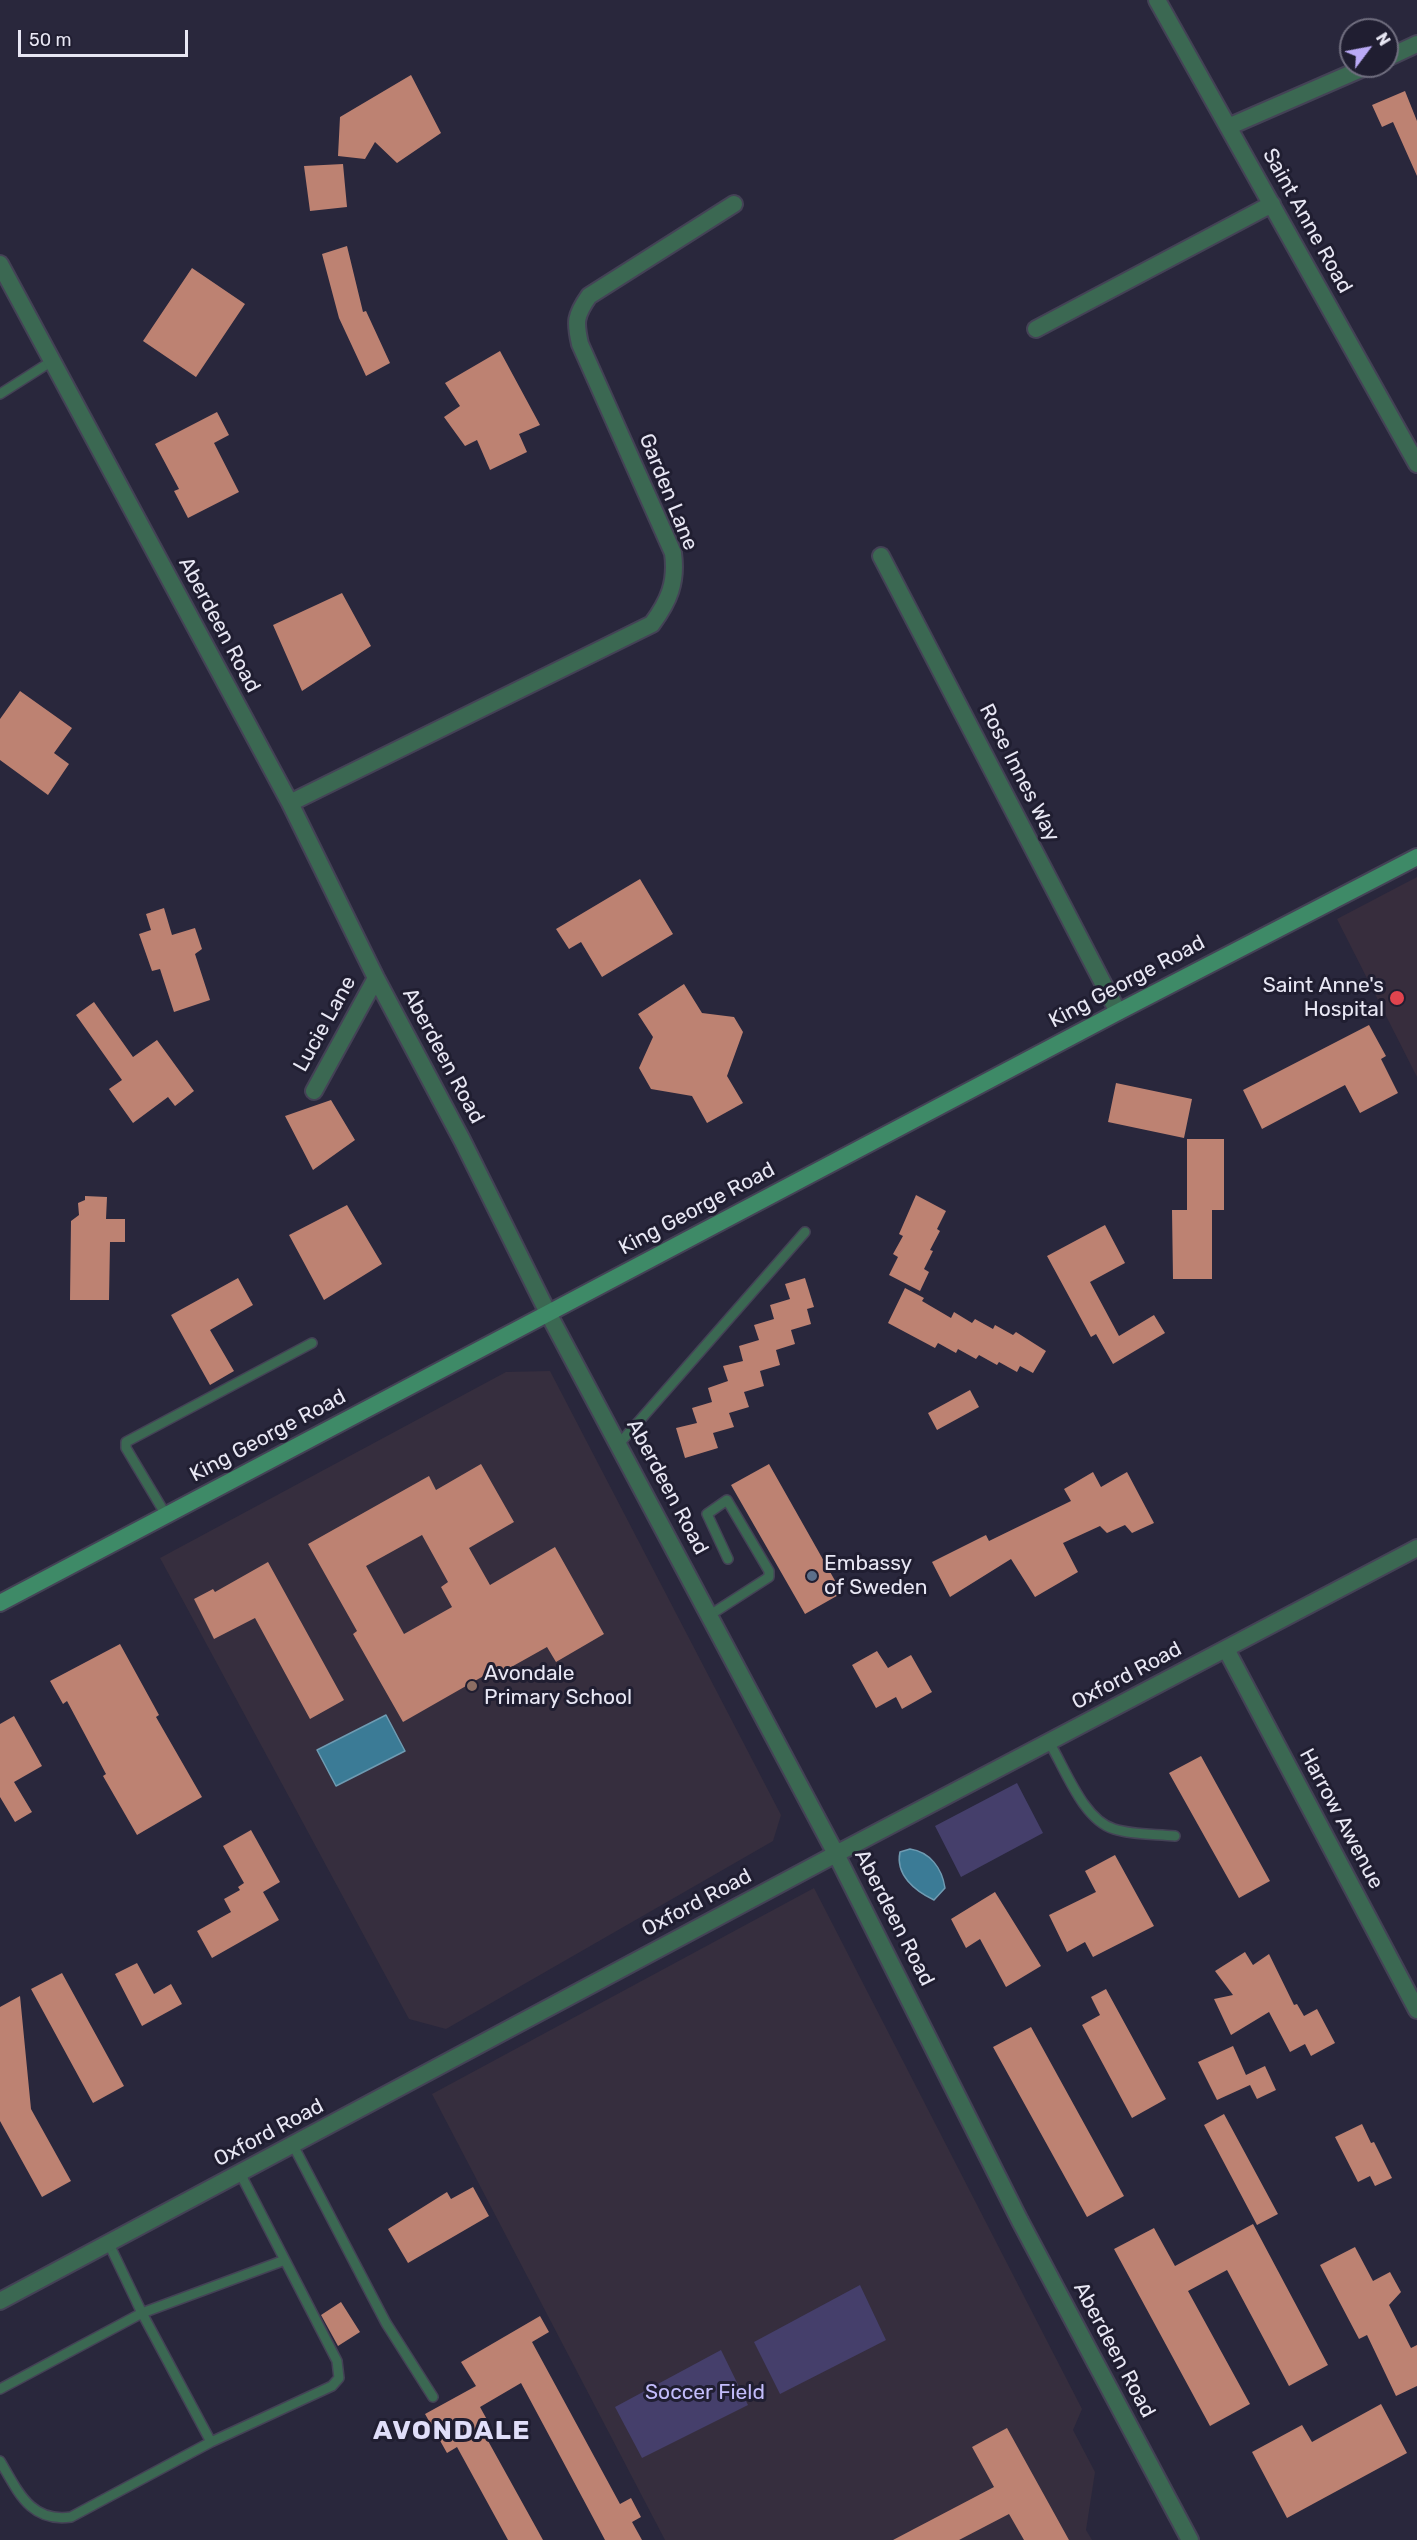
<!DOCTYPE html>
<html>
<head>
<meta charset="utf-8">
<style>
	body { margin:0 }
	#map { position:relative; width:1417px; height:2540px; overflow:hidden; background:#29273c; font-family:Rubik,sans-serif }
	canvas { display:block }
	.north { position:absolute; left:1339px; top:18px; width:60px; height:60px; box-sizing:border-box; background:#201e31; border:2px solid #706e7f; border-radius:50%; rotate:58deg; font-size:16px; font-weight:700; line-height:24px; text-align:center; color:#e8e7f4 }
	.north::after { content:''; display:block; margin:auto; width:21px; height:27px; background:#baaaf6; clip-path:polygon(50% 0,100% 100%,50% 72%,0 100%) }
	.scale { position:absolute; left:18px; top:30px; width:170px; height:27px; box-sizing:border-box; border:3px solid #e8e7f4; border-top:0; padding-left:8px; font-size:18px; line-height:21px; white-space:nowrap; color:#e8e7f4; -webkit-text-stroke:4px #201e31; paint-order:stroke }
</style>
</head>
<body>
<div id="map">
<canvas width="1417" height="2540"></canvas>
<div class="north">N</div>
<div class="scale">50 m</div>
</div>
<script>
const ctx = document.querySelector('canvas').getContext('2d');
ctx.lineJoin = 'round';
function fill(path, color) {
  ctx.fillStyle = color;
  ctx.fill(path, 'evenodd');
}
function stroke(path, color, width, dash) {
  ctx.strokeStyle = color;
  ctx.lineWidth = width;
  ctx.lineCap = dash ? 'butt' : 'round';
  ctx.setLineDash(dash || []);
  ctx.stroke(path);
}
function write(font, color, halo, rows, align = 'center') {
  ctx.font = font + ' Rubik,sans-serif';
  ctx.lineWidth = 6;
  ctx.setLineDash([]);
  ctx.textBaseline = 'middle';
  ctx.strokeStyle = halo;
  ctx.fillStyle = color;
  for (const [text, x, y, turn = 0] of rows) {
    ctx.save();
    ctx.translate(x, y);
    ctx.rotate((+turn || 0) * Math.PI / 180);
    ctx.textAlign = isNaN(turn) ? turn : align;
    if (halo) ctx.strokeText(text, 0, 0);
    ctx.fillText(text, 0, 0);
    ctx.restore();
  }
}
fill(new Path2D(`
	M 550,1371 L 781,1815 L 773,1841 L 446,2029 L 409,2019 L 160,1558 L 506,1372 Z
	M 814,1888 L 1082,2409 L 1073,2430 L 1095,2472 L 1086,2530 L 1092,2540 L 665,2540 L 432,2094 Z`), '#362e3e');
fill(new Path2D(`
	M 1417,877 L 1417,1077 L 1337,919 Z`), '#372d3d');
fill(new Path2D(`
	M 1017,1783 L 1043,1833 L 961,1877 L 935,1826 Z
	M 860,2285 L 886,2340 L 780,2394 L 754,2342 Z
	M 721,2350 L 748,2405 L 642,2458 L 615,2407 Z`), '#453f6b');
const water = new Path2D(`
	M 386,1715 L 405,1751 L 336,1786 L 317,1750 Z
	M 910,1849 C 930,1852 942,1868 945,1888 L 934,1900 C 915,1891 895,1875 900,1852 Z`);
fill(water, '#3b7b96');
stroke(water, '#6f9bb2', 1.5);
fill(new Path2D(`
	M 411,75 L 441,133 L 397,163 L 375,142 L 365,159 L 338,156 L 340,117 Z
	M 1405,91 L 1417,121 L 1417,176 L 1393,122 L 1382,127 L 1372,105 Z
	M 343,164 L 347,207 L 310,211 L 304,166 Z
	M 347,246 L 363,312 L 366,311 L 390,363 L 366,376 L 339,318 L 322,254 Z
	M 192,268 L 245,304 L 196,377 L 143,341 Z
	M 500,351 L 540,425 L 519,434 L 527,452 L 490,470 L 477,440 L 465,446 L 444,417 L 460,406 L 445,383 Z
	M 217,412 L 229,435 L 214,443 L 239,492 L 188,518 L 174,491 L 179,489 L 155,444 Z
	M 342,593 L 371,646 L 302,691 L 273,625 Z
	M 20,691 L 72,728 L 54,753 L 69,764 L 48,795 L 0,760 L 0,719 Z
	M 640,879 L 673,934 L 602,977 L 581,942 L 569,949 L 556,929 Z
	M 164,908 L 172,935 L 195,928 L 202,949 L 195,954 L 210,1000 L 174,1012 L 160,969 L 152,971 L 139,934 L 151,930 L 146,914 Z
	M 684,984 L 702,1013 L 734,1017 L 743,1032 L 727,1076 L 743,1103 L 707,1123 L 692,1096 L 651,1089 L 639,1068 L 653,1037 L 638,1014 Z
	M 94,1002 L 133,1057 L 157,1040 L 194,1091 L 175,1106 L 168,1097 L 133,1123 L 109,1089 L 122,1080 L 76,1015 Z
	M 1369,1025 L 1386,1056 L 1381,1059 L 1398,1093 L 1360,1113 L 1345,1085 L 1262,1129 L 1243,1090 Z
	M 1116,1083 L 1192,1099 L 1184,1138 L 1108,1122 Z
	M 331,1100 L 355,1140 L 313,1170 L 285,1116 Z
	M 1187,1139 L 1224,1139 L 1224,1210 L 1212,1210 L 1212,1279 L 1173,1279 L 1172,1210 L 1187,1210 Z
	M 916,1195 L 946,1211 L 937,1229 L 940,1231 L 930,1250 L 933,1251 L 924,1269 L 929,1272 L 920,1291 L 889,1275 L 898,1257 L 893,1254 L 903,1236 L 899,1234 Z
	M 85,1196 L 107,1197 L 106,1219 L 125,1219 L 125,1242 L 110,1242 L 109,1300 L 70,1300 L 71,1221 L 79,1215 L 78,1203 L 85,1200 Z
	M 347,1205 L 382,1264 L 324,1300 L 289,1235 Z
	M 1105,1225 L 1125,1263 L 1090,1282 L 1119,1336 L 1154,1315 L 1165,1333 L 1113,1364 L 1096,1334 L 1091,1337 L 1047,1256 Z
	M 238,1278 L 253,1305 L 210,1330 L 234,1371 L 210,1385 L 171,1315 Z
	M 805,1278 L 814,1307 L 807,1309 L 811,1324 L 791,1330 L 795,1344 L 776,1350 L 780,1365 L 760,1371 L 764,1386 L 744,1392 L 749,1407 L 729,1413 L 734,1427 L 713,1433 L 718,1448 L 685,1458 L 676,1428 L 697,1423 L 692,1408 L 712,1402 L 708,1388 L 728,1381 L 723,1366 L 743,1361 L 739,1346 L 759,1340 L 754,1325 L 774,1319 L 770,1305 L 790,1299 L 785,1284 Z
	M 905,1288 L 924,1298 L 922,1301 L 951,1318 L 954,1312 L 972,1323 L 975,1319 L 993,1329 L 995,1325 L 1013,1335 L 1016,1332 L 1046,1351 L 1033,1373 L 1020,1366 L 1017,1372 L 999,1362 L 997,1365 L 979,1355 L 976,1359 L 958,1349 L 956,1353 L 938,1343 L 935,1348 L 888,1323 Z
	M 970,1390 L 979,1407 L 937,1430 L 928,1413 Z
	M 481,1464 L 514,1522 L 469,1548 L 490,1585 L 555,1547 L 604,1634 L 556,1662 L 547,1647 L 497,1675 L 494,1670 L 403,1722 L 353,1634 L 357,1631 L 308,1544 L 429,1476 L 436,1490 ZM 422,1535 L 448,1582 L 441,1587 L 452,1607 L 404,1634 L 366,1566 Z
	M 769,1464 L 842,1593 L 805,1614 L 731,1485 Z
	M 1093,1472 L 1101,1487 L 1127,1472 L 1154,1523 L 1132,1533 L 1125,1525 L 1107,1533 L 1100,1526 L 1063,1543 L 1078,1572 L 1035,1597 L 1011,1559 L 950,1597 L 932,1562 L 986,1535 L 989,1541 L 1071,1501 L 1064,1489 Z
	M 268,1562 L 344,1700 L 310,1719 L 255,1618 L 214,1639 L 194,1599 L 213,1589 L 215,1592 Z
	M 120,1644 L 159,1715 L 156,1717 L 202,1797 L 137,1835 L 103,1776 L 106,1774 L 67,1701 L 63,1704 L 50,1681 Z
	M 877,1651 L 888,1668 L 911,1655 L 932,1692 L 902,1709 L 896,1697 L 876,1708 L 852,1665 Z
	M 14,1716 L 42,1766 L 14,1782 L 32,1812 L 15,1822 L 0,1797 L 0,1724 Z
	M 1201,1756 L 1270,1881 L 1239,1898 L 1169,1773 Z
	M 251,1830 L 280,1882 L 263,1892 L 279,1920 L 212,1958 L 197,1931 L 231,1912 L 224,1899 L 240,1890 L 238,1887 L 244,1883 L 223,1846 Z
	M 1115,1855 L 1154,1926 L 1093,1957 L 1085,1942 L 1067,1952 L 1049,1915 L 1096,1892 L 1085,1871 Z
	M 995,1892 L 1041,1966 L 1006,1987 L 980,1939 L 966,1948 L 951,1919 Z
	M 1245,1952 L 1253,1965 L 1269,1954 L 1294,2005 L 1297,2004 L 1304,2016 L 1317,2009 L 1335,2043 L 1311,2056 L 1305,2044 L 1290,2052 L 1269,2012 L 1231,2035 L 1214,1999 L 1233,1995 L 1215,1971 Z
	M 137,1963 L 154,1994 L 171,1984 L 182,2004 L 142,2026 L 115,1974 Z
	M 62,1973 L 124,2086 L 93,2103 L 31,1989 Z
	M 1106,1989 L 1166,2099 L 1132,2118 L 1082,2025 L 1100,2015 L 1091,1997 Z
	M 20,1996 L 31,2109 L 71,2181 L 42,2197 L 0,2121 L 0,2007 Z
	M 1031,2027 L 1124,2196 L 1087,2217 L 993,2047 Z
	M 1233,2046 L 1246,2075 L 1265,2066 L 1276,2090 L 1257,2099 L 1250,2085 L 1217,2100 L 1198,2062 Z
	M 1224,2114 L 1278,2214 L 1257,2225 L 1204,2125 Z
	M 1362,2124 L 1371,2143 L 1374,2142 L 1392,2178 L 1375,2186 L 1370,2176 L 1358,2182 L 1335,2137 Z
	M 473,2187 L 489,2216 L 408,2263 L 388,2229 L 447,2192 L 451,2199 Z
	M 1253,2224 L 1328,2365 L 1289,2386 L 1227,2270 L 1188,2291 L 1250,2404 L 1210,2426 L 1114,2249 L 1154,2228 L 1175,2266 Z
	M 1355,2247 L 1373,2281 L 1390,2272 L 1401,2292 L 1389,2305 L 1411,2348 L 1417,2345 L 1417,2386 L 1396,2396 L 1367,2335 L 1359,2339 L 1320,2265 Z
	M 341,2302 L 360,2332 L 338,2346 L 321,2315 Z
	M 540,2316 L 549,2332 L 532,2342 L 620,2504 L 631,2498 L 641,2517 L 632,2522 L 642,2540 L 605,2540 L 521,2383 L 480,2407 L 490,2425 L 482,2430 L 543,2540 L 508,2540 L 457,2447 L 447,2453 L 425,2414 L 476,2386 L 461,2362 Z
	M 1381,2404 L 1407,2453 L 1287,2518 L 1252,2452 L 1302,2425 L 1312,2442 Z
	M 1007,2428 L 1069,2540 L 1024,2540 L 1009,2514 L 959,2540 L 893,2540 L 994,2487 L 972,2447 Z`), '#bd8272');
const service = new Path2D(`
	M 0,394 L 52,361
	M 619,1444 L 805,1232
	M 166,1515 L 126,1448 L 126,1442 L 312,1343
	M 710,1615 L 769,1577 L 769,1571 L 727,1500 L 707,1514 L 728,1559
	M 1049,1742 C 1065,1768 1083,1820 1114,1829 C 1133,1835 1155,1834 1175,1836
	M 293,2145 L 386,2323 L 433,2397
	M 109,2244 L 142,2313 L 211,2442 L 332,2386 L 339,2378 L 337,2361 L 240,2173
	M 0,2389 L 142,2313 L 285,2260
	M 0,2461 C 18,2491 30,2523 71,2517 L 211,2442`);
const minor = new Path2D(`
	M 1157,0 L 1417,464
	M 1387,58 L 1417,44
	M 1228,127 L 1368,66
	M 0,264 L 290,803 L 376,978 L 462,1140 L 548,1313 L 836,1854 L 1020,2221 L 1190,2540
	M 1036,329 L 1272,204
	M 881,556 L 1118,1012
	M 290,803 L 652,624 C 669,601 677,582 673,553 L 580,344 C 575,322 575,316 589,296 L 734,204
	M 314,1091 L 376,978
	M 1226,1649 L 1417,2010
	M 0,2301 L 836,1854 L 1417,1548`);
const secondary = new Path2D(`
	M 0,1603 L 1118,1012 L 1417,857`);
stroke(service, '#444256', 12);
stroke(minor, '#444256', 20);
stroke(secondary, '#444256', 20);
stroke(service, '#3b6852', 9);
stroke(minor, '#3b6852', 16);
stroke(secondary, '#3e8a67', 16);
for (const [x, y, r, color] of [
	[1397,998,8,"#e0444e"],
	[812,1576,6,"#5c6f8a"],
	[472,1686,6,"#8d6e63"]
]) {
  const dot = new Path2D();
  dot.arc(x, y, r, 0, 2 * Math.PI);
  ctx.fillStyle = color;
  ctx.fill(dot);
  stroke(dot, '#201e31', 2);
}
write('21px', '#e8e7f4', '#201e31', [
	["Saint Anne Road",1307,221,61],
	["Garden Lane",668,492,68],
	["Aberdeen Road",219,625,62],
	["Rose Innes Way",1019,773,63],
	["King George Road",1127,982,-28],
	["Lucie Lane",325,1024,-61],
	["Aberdeen Road",443,1056,62],
	["King George Road",697,1209,-28],
	["King George Road",268,1436,-28],
	["Aberdeen Road",667,1487,62],
	["Oxford Road",1127,1676,-28],
	["Harrow Awenue",1341,1819,62],
	["Oxford Road",697,1903,-28],
	["Aberdeen Road",894,1918,63],
	["Oxford Road",269,2133,-28],
	["Aberdeen Road",1114,2350,62]
]);
write('21px', '#e8e7f4', '#201e31', [
	["Saint Anne's",1384,986,"right"],
	["Hospital",1384,1010,"right"],
	["Embassy",824,1564],
	["of Sweden",824,1588],
	["Avondale",484,1674],
	["Primary School",484,1698]
], 'left');
write('21px', '#c2bcfa', '#201e31', [
	["Soccer Field",705,2393]
]);
ctx.letterSpacing = '1.5px';
write('bold 27px', '#e0def9', '#201e31', [
	["AVONDALE",452,2431]
]);
ctx.letterSpacing = '0px';
</script>
</body>
</html>
